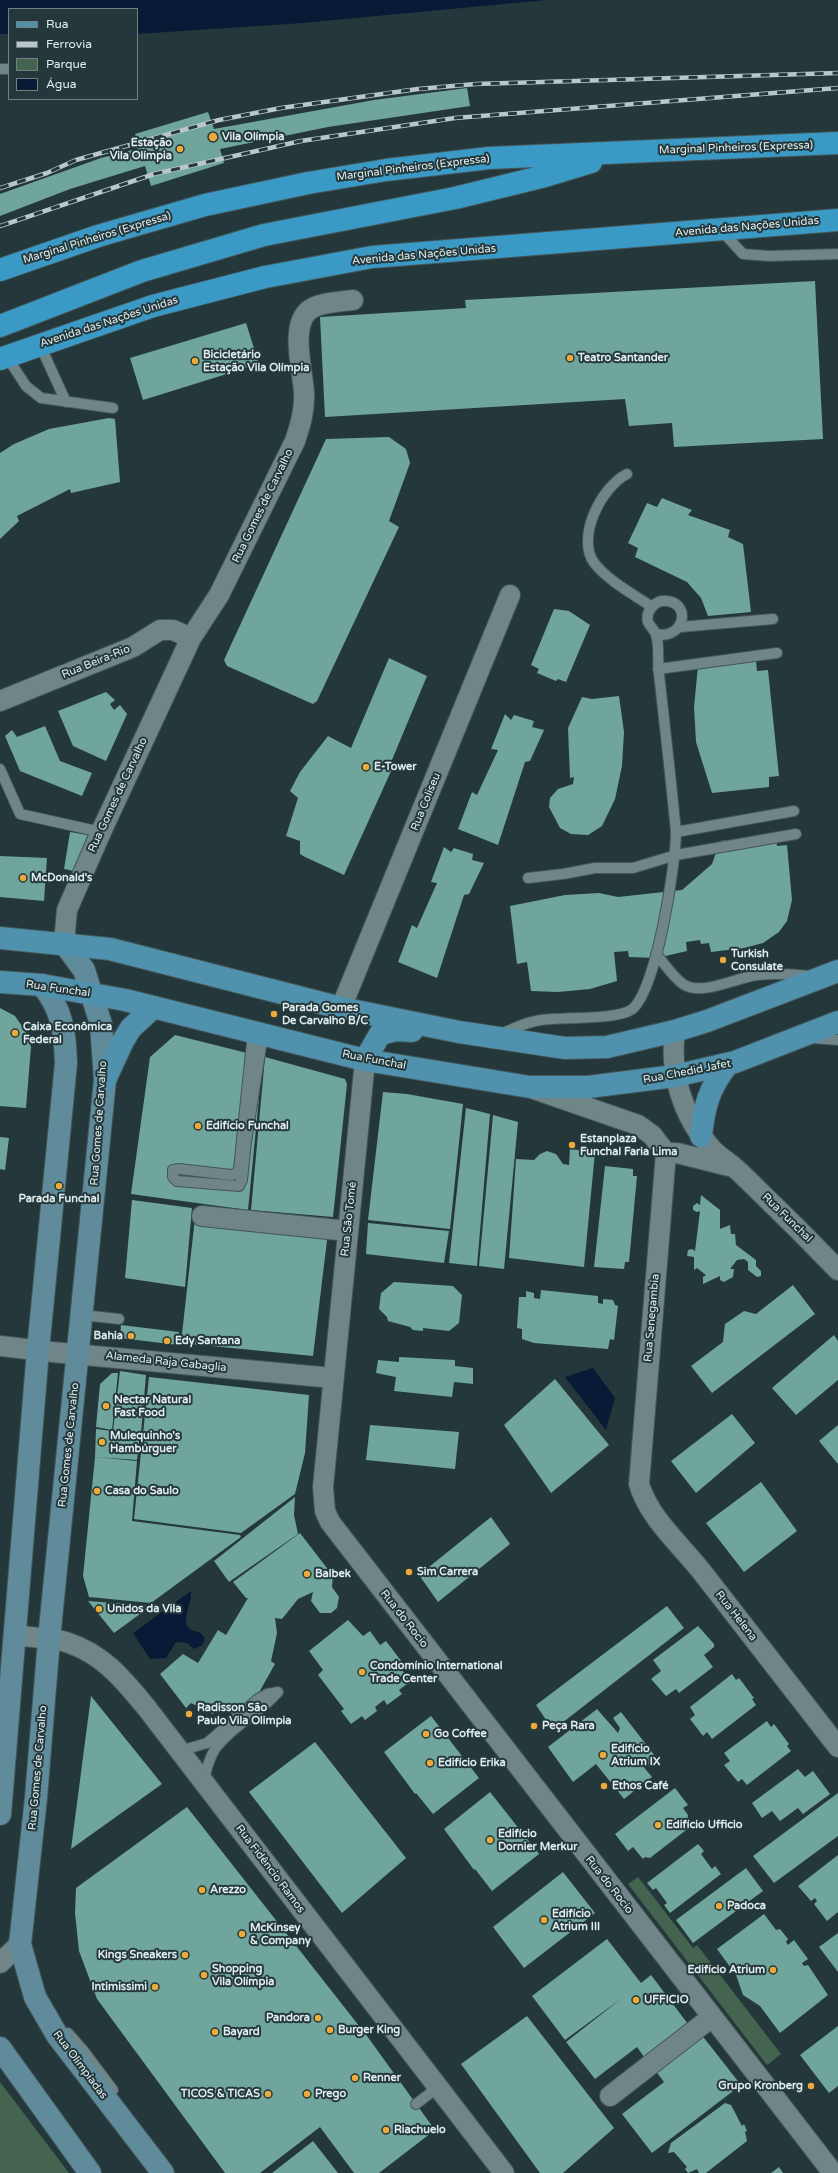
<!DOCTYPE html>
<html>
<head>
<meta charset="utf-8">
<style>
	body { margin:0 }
	#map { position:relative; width:838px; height:2173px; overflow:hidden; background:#24383b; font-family:"Varela Round",sans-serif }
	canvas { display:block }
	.legend { position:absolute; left:8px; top:8px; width:130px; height:92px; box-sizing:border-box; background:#24383b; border:1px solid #708083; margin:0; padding:5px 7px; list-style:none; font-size:12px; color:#e1edef }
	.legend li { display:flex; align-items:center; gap:8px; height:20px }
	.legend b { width:20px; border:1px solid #708083 }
</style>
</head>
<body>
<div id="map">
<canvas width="838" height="2173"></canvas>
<ul class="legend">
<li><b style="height:5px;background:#5091ad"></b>Rua</li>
<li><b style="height:5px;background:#b9c7c9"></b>Ferrovia</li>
<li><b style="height:11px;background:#44644f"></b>Parque</li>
<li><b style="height:11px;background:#081a36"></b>Água</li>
</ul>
</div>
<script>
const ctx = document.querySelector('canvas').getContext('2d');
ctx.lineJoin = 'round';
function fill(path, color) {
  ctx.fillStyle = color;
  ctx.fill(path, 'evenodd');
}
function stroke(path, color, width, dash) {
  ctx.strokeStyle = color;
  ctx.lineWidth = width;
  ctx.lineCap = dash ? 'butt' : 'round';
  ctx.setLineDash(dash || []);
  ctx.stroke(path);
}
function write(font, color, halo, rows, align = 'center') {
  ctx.font = font + ' "Varela Round",sans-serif';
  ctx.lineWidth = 4;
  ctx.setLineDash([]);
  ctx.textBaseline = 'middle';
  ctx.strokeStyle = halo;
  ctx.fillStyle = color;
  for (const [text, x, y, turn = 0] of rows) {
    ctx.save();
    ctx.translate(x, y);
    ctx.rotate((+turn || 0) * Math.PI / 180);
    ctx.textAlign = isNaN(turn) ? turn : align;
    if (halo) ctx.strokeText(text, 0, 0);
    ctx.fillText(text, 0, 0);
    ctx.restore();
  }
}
fill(new Path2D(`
	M 638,1877 L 693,1948 L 697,1945 L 781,2054 L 767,2065 L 628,1884 Z
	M 0,2082 L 69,2173 L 0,2173 Z`), '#44644f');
fill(new Path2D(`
	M 0,0 L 546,0 L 303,23 L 137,34 L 137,9 L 9,9 L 9,34 L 0,34 Z
	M 593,1368 L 615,1398 L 606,1430 L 565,1377 Z
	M 191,1591 C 193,1603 179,1621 191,1630 L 201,1633 L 205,1638 L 203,1645 L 194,1649 L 187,1643 L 176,1642 L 166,1658 L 150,1659 L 133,1633 Z`), '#081a36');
fill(new Path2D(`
	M 467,88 L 470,106 L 328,127 L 220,149 L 224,163 L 151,186 L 145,166 L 70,189 L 0,216 L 0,194 L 101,158 L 140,148 L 135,134 L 208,112 L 214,129 L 374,100 Z
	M 815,281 L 823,439 L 674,447 L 672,423 L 629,426 L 625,399 L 325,417 L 320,317 L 466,308 L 465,300 Z
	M 246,323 L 259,364 L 143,400 L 130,358 Z
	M 109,418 L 115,419 L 120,482 L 71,493 L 70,489 L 17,516 L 19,521 L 0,539 L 0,453 L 14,444 L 49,429 Z
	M 389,437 L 406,449 L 410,463 L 389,521 L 399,527 L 317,701 L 313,704 L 227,666 L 224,660 L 326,439 Z
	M 662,498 L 692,510 L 688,515 L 730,530 L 728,537 L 743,544 L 751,612 L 708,616 L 701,598 L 687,582 L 635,557 L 638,548 L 628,543 L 647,503 L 657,507 Z
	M 554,609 L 569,611 L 590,625 L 566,682 L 558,679 L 556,681 L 537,673 L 539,669 L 531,665 Z
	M 389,658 L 427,676 L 389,767 L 392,769 L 344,875 L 305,857 L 300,854 L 300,841 L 286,836 L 298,798 L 290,791 L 300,772 L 328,736 L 351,748 Z
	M 756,660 L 757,671 L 768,670 L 779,776 L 769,777 L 769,787 L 712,793 L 696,742 L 694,707 L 698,666 Z
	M 106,692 L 115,700 L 110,704 L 114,710 L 120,705 L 127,714 L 106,761 L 73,746 L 58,711 Z
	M 619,696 L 624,732 L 622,766 L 615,799 L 602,826 L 588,835 L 571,834 L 560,828 L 549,807 L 550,798 L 558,789 L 573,784 L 574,777 L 570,778 L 568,728 L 582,697 L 592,699 Z
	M 505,714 L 511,720 L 514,715 L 534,721 L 532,727 L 544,730 L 530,761 L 525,762 L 498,845 L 458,829 L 472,792 L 477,795 L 498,750 L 491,749 Z
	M 45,726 L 60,761 L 92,773 L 82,796 L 20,771 L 5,736 L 12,730 L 17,737 Z
	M 70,832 L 88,835 L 74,871 L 64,869 Z
	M 776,835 L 777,846 L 787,845 L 792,900 L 787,921 L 779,932 L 763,943 L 744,948 L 711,952 L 709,943 L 701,944 L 700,940 L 686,942 L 687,951 L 657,958 L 629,957 L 628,951 L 614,952 L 617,981 L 590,989 L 558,992 L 531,991 L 527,962 L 517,964 L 510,906 L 565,895 L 599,893 L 618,897 L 682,890 L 712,864 L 720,841 Z
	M 444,847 L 451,852 L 454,848 L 473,854 L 472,860 L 484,863 L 469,894 L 464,895 L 437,978 L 398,962 L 412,925 L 417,928 L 437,883 L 431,882 Z
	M 0,856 L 47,858 L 44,901 L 0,897 Z
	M 0,1008 L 15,1016 L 26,1032 L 31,1047 L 26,1108 L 0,1106 Z
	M 175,1035 L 263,1057 L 248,1210 L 131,1194 L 150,1057 Z
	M 265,1057 L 345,1079 L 347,1084 L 333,1217 L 251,1210 Z
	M 383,1092 L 407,1094 L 463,1104 L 450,1229 L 368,1220 Z
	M 466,1108 L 490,1114 L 477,1266 L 449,1263 Z
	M 493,1115 L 518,1122 L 504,1269 L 479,1266 Z
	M 0,1137 L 9,1138 L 5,1170 L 0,1169 Z
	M 570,1149 L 595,1152 L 584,1267 L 509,1258 L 516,1159 L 534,1160 L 540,1154 L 547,1151 L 556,1154 L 563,1164 L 569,1165 Z
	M 605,1166 L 633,1169 L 633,1176 L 637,1176 L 629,1262 L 625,1262 L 624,1269 L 594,1267 Z
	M 701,1195 L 720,1210 L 720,1229 L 730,1225 L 731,1234 L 735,1234 L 736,1245 L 756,1260 L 756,1266 L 761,1271 L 761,1276 L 757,1277 L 748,1270 L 748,1262 L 744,1259 L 737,1260 L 730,1269 L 734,1269 L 733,1277 L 724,1282 L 720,1280 L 720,1276 L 703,1284 L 703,1277 L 706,1275 L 697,1268 L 694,1270 L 694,1257 L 687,1256 L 688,1250 L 692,1249 L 695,1251 L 700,1211 L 697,1212 L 693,1210 L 693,1206 L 697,1203 L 700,1205 Z
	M 132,1200 L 192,1208 L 185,1287 L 125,1278 Z
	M 196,1209 L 329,1224 L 313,1356 L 181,1343 Z
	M 368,1223 L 449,1231 L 444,1263 L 366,1254 Z
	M 394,1282 L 453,1286 L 462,1295 L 459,1323 L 449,1331 L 423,1328 L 423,1331 L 413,1330 L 410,1327 L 388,1321 L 387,1317 L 379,1309 L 381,1293 Z
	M 793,1285 L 815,1314 L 712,1393 L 691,1366 L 723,1342 L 725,1324 L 744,1311 L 756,1314 Z
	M 541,1290 L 598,1296 L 598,1303 L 603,1304 L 603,1299 L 613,1300 L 615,1305 L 618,1306 L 614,1340 L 610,1339 L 608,1349 L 534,1343 L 522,1339 L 522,1329 L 517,1328 L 519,1297 L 526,1297 L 526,1291 L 534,1293 L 534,1298 L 540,1299 Z
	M 121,1325 L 179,1332 L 178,1345 L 120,1338 Z
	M 834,1335 L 838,1341 L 838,1380 L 796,1415 L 772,1388 Z
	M 399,1357 L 455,1360 L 455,1366 L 473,1368 L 473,1384 L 454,1382 L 452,1397 L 394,1391 L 396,1377 L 376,1373 L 378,1360 L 399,1362 Z
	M 120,1371 L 146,1375 L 141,1433 L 113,1431 Z
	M 112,1373 L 118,1373 L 112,1430 L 96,1427 L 100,1384 Z
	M 149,1377 L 309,1395 L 305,1453 L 295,1494 L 241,1533 L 134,1519 Z
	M 555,1379 L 609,1445 L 551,1493 L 504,1425 Z
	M 732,1414 L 755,1443 L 696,1493 L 671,1461 Z
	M 370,1425 L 459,1432 L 455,1469 L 366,1460 Z
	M 838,1425 L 838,1464 L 819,1441 Z
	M 96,1429 L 140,1434 L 137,1460 L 95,1457 Z
	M 95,1457 L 137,1461 L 132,1521 L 240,1535 L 241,1537 L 151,1603 L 89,1597 L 83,1576 Z
	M 761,1482 L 797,1531 L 744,1572 L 706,1523 Z
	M 295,1497 L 294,1515 L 298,1534 L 229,1582 L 214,1561 Z
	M 491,1517 L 510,1544 L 438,1602 L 419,1575 Z
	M 300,1533 L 333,1576 L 332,1587 L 339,1597 L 337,1608 L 331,1613 L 320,1613 L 311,1601 L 313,1592 L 298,1599 L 282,1619 L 275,1618 L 277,1633 L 271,1661 L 275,1664 L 244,1719 L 219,1707 L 213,1714 L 191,1703 L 186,1708 L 160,1674 L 183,1654 L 198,1663 L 218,1630 L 226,1635 L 248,1598 L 246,1598 L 233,1582 Z
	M 88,1601 L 151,1606 L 114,1633 Z
	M 667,1606 L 684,1628 L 553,1730 L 536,1705 Z
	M 348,1620 L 363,1636 L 370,1631 L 380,1645 L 386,1641 L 405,1666 L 401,1669 L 411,1681 L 399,1690 L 402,1694 L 387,1705 L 384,1700 L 375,1707 L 377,1711 L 365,1720 L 362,1716 L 351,1724 L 341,1711 L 344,1709 L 318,1675 L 323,1670 L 309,1651 Z
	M 698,1626 L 714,1644 L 714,1647 L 704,1655 L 713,1667 L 679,1693 L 676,1689 L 666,1696 L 651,1679 L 661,1671 L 653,1660 Z
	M 732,1674 L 736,1680 L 739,1678 L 754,1698 L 752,1699 L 756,1705 L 712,1739 L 707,1732 L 703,1736 L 690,1719 L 695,1715 L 690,1707 Z
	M 91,1696 L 162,1784 L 71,1849 Z
	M 597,1709 L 618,1733 L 620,1728 L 613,1718 L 621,1712 L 658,1760 L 650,1767 L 642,1757 L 637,1759 L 652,1777 L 624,1799 L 596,1764 L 573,1782 L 548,1747 Z
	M 431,1716 L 479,1778 L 433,1814 L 416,1793 L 415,1794 L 384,1752 Z
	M 767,1721 L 771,1727 L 774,1724 L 789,1744 L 787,1746 L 791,1751 L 747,1785 L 742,1779 L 738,1782 L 724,1765 L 730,1761 L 724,1753 Z
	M 315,1742 L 406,1858 L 342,1913 L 249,1792 Z
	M 798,1769 L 805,1777 L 813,1771 L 830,1794 L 803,1814 L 798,1808 L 780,1821 L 772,1811 L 762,1818 L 752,1803 Z
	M 675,1788 L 688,1805 L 683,1808 L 688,1815 L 687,1823 L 690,1827 L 650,1858 L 645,1857 L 643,1859 L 633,1847 L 628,1851 L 615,1834 Z
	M 490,1792 L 539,1854 L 492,1891 L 475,1869 L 474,1870 L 444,1829 Z
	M 838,1793 L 838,1836 L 774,1883 L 753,1856 Z
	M 187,1807 L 367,2036 L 435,2130 L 379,2173 L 354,2173 L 320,2127 L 260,2173 L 225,2173 L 97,1999 L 79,1951 L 75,1913 L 76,1888 Z
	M 698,1844 L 704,1851 L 701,1854 L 712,1869 L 715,1866 L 721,1874 L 670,1913 L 664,1905 L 667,1903 L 656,1888 L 653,1890 L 647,1883 Z
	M 838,1855 L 838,1912 L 827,1921 L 814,1904 L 817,1901 L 815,1898 L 811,1901 L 798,1886 Z
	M 746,1868 L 763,1891 L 693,1943 L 676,1920 Z
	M 563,1872 L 595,1913 L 524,1968 L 493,1927 Z
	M 764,1914 L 776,1930 L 780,1929 L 788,1939 L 786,1942 L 788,1945 L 794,1940 L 808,1959 L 802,1963 L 804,1966 L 808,1965 L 828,1995 L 780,2033 L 760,2006 L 743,1995 L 736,1975 L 717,1949 Z
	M 838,1933 L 838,1972 L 819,1947 Z
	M 607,1939 L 641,1983 L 651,1975 L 688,2024 L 644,2057 L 637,2047 L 595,2079 L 566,2042 L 622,1998 L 565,2040 L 532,1996 Z
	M 527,2016 L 614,2128 L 563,2173 L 540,2173 L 461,2064 Z
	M 838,2026 L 838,2086 L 829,2093 L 800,2055 Z
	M 701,2034 L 741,2085 L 652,2153 L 622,2114 L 664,2082 L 655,2070 Z
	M 725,2103 L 731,2105 L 742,2126 L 744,2124 L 747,2131 L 745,2132 L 747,2141 L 706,2173 L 699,2173 L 697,2169 L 688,2173 L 685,2169 L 687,2167 L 674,2152 L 668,2153 L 671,2143 Z
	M 313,2141 L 338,2173 L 272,2173 Z
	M 779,2167 L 783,2173 L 771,2173 Z`), '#6fa59a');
const lane = new Path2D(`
	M 0,69 L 9,69
	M 720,229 L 743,254 L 769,256 L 838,254
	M 40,345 L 66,402
	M 7,357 L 26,386 L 41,398 L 113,408
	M 627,474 C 601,487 575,539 595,564 C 610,582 633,594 652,607
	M 680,627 L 773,619
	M 658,669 L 777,653
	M 0,769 L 20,814 L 101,832
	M 676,832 L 794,811
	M 528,878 L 563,874 L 595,868 L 633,868 L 676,855 L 796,834
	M 656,954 C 664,963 673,977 683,984 C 701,997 737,977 758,975 C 775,973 792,974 810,976
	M 253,1032 L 239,1169 L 236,1174 L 231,1175 L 179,1169 L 173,1170 L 173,1177 L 177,1181 L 239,1186 L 242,1180 L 246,1142 L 263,1034
	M 501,1034 C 514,1028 527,1022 541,1020 C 563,1017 615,1020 631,1010 C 656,994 676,863 676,832 C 671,780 665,727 659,674 C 657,662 660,646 656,635 C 655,630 650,627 648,622 C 645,611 656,599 667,601 C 692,604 684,640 656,634
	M 812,1038 L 838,1040
	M 82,1315 L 119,1319
	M 180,1751 L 207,1743 L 258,1699 L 267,1694 L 278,1692
	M 203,1782 C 206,1771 209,1758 215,1749 C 232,1726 259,1714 278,1692
	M 68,2033 L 83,2050 L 113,2090
	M 416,2104 L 437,2088`);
const street = new Path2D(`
	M 0,701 L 133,647 L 160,630 L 173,630 L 191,638
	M 64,943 L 67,910 L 101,832 L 191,638 L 219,595 L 295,441 C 300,426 305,410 304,393 C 303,371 290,328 308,311 C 318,302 340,302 353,300
	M 341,1008 L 510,595
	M 675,1031 C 669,1073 683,1117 711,1148 C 718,1156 727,1161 735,1168 C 743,1175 751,1183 759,1191 C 786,1217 812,1243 838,1270
	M 365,1060 L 323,1487 L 325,1511 L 330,1522 L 833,2173
	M 534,1089 L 638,1125 L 652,1135 L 666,1153
	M 666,1153 L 639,1484 C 649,1518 680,1544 702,1572 C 747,1630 793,1689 838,1747
	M 666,1153 L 677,1153 L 729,1166
	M 202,1216 L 348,1231
	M 0,1346 L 52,1352 L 333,1378
	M 15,1634 C 32,1639 49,1637 66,1642 C 103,1654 122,1678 146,1707 L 504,2173
	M 0,1963 L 20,1944
	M 610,2096 L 712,2017`);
const secondary = new Path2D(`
	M 64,943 L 84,970 L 101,1024 L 105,1080 L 49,1639 L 36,1798 L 20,1944 L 35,1997 L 57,2035 L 163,2173
	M 0,1814 L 38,1350 L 66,1063 C 65,1032 62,1009 42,985
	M 0,2048 L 90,2173`);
const primary = new Path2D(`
	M 0,938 L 110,949 L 341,1008 L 459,1032 L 565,1048 L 607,1047 L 675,1031 L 707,1021 L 838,971
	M 0,982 L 42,985 L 125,1000 L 365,1060 L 530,1087 L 588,1087 L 675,1076 L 735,1062 L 838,1022
	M 365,1060 L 380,1034 L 396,1030 L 412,1031
	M 105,1080 L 123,1041 L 131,1028 L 154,1007
	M 701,1136 C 704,1106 709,1088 728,1064`);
const highway = new Path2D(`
	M 0,270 L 98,236 L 205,205 L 308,183 L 386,170 L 489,158 L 838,143
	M 0,326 L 142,271 L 264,235 L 455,198 L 545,176 L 591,162
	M 0,359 L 153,306 L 265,277 L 372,257 L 838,220`);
stroke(lane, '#435557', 12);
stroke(street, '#435557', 22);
stroke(secondary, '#435557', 24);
stroke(primary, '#435557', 24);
stroke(highway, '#435557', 24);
stroke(lane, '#6f8588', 10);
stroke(street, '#6f8588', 20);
stroke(secondary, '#5f8b9b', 22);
stroke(primary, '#5091ad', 22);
stroke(highway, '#3b99c6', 22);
const rail = new Path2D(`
	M 0,188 L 47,173 L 76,160 L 219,120 L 281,108 L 418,89 L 476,84 L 838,73
	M 0,226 L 154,174 L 301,141 L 455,118 L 838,88`);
stroke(rail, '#b9c7c9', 4.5);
stroke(rail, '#24383b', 3, [9]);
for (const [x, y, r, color] of [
	[213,137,5,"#ebaa39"],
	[180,149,4,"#ebaa39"],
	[570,358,4,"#ebaa39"],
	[195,361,4,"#ebaa39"],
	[366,767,4,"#ebaa39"],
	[23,878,4,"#ebaa39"],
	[723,960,4,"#ebaa39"],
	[274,1014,4,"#ebaa39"],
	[15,1033,4,"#ebaa39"],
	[198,1126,4,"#ebaa39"],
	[572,1145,4,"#ebaa39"],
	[59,1186,4,"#ebaa39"],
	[131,1336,4,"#ebaa39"],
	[167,1341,4,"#ebaa39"],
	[106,1406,4,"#ebaa39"],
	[102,1442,4,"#ebaa39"],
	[97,1491,4,"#ebaa39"],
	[409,1572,4,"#ebaa39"],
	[307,1574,4,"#ebaa39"],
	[99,1609,4,"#ebaa39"],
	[362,1672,4,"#ebaa39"],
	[189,1714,4,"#ebaa39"],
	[534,1726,4,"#ebaa39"],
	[426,1734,4,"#ebaa39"],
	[603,1755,4,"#ebaa39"],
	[430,1763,4,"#ebaa39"],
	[604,1786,4,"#ebaa39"],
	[658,1825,4,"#ebaa39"],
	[490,1840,4,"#ebaa39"],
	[202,1890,4,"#ebaa39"],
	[719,1906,4,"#ebaa39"],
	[544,1920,4,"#ebaa39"],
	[242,1934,4,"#ebaa39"],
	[185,1955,4,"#ebaa39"],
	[773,1970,4,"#ebaa39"],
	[204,1975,4,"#ebaa39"],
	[155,1987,4,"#ebaa39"],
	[636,2000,4,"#ebaa39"],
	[318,2018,4,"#ebaa39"],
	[330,2030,4,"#ebaa39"],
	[215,2032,4,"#ebaa39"],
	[355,2078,4,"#ebaa39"],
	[811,2086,4,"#ebaa39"],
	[268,2094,4,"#ebaa39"],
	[307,2094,4,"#ebaa39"],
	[386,2130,4,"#ebaa39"]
]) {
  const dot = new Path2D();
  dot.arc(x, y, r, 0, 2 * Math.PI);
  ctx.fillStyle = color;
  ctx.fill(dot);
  stroke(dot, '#24383b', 1.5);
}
write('bold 11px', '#e1edef', '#24383b', [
	["Vila Olímpia",222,137],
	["Estação",172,143,"right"],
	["Vila Olímpia",172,156,"right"],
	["Bicicletário",203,355],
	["Estação Vila Olímpia",203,368],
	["Teatro Santander",578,358],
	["E-Tower",374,767],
	["McDonald's",31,878],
	["Turkish",731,954],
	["Consulate",731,967],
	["Parada Gomes",282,1008],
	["De Carvalho B/C",282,1021],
	["Caixa Econômica",23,1027],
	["Federal",23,1040],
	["Edifício Funchal",206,1126],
	["Estanplaza",580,1139],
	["Funchal Faria Lima",580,1152],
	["Parada Funchal",59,1199,"center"],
	["Bahia",123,1336,"right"],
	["Edy Santana",175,1341],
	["Nectar Natural",114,1400],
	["Fast Food",114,1413],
	["Mulequinho's",110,1436],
	["Hambúrguer",110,1449],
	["Casa do Saulo",105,1491],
	["Sim Carrera",417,1572],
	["Balbek",315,1574],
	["Unidos da Vila",107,1609],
	["Condomínio International",370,1666],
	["Trade Center",370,1679],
	["Radisson São",197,1708],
	["Paulo Vila Olimpia",197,1721],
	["Peça Rara",542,1726],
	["Go Coffee",434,1734],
	["Edifício",611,1749],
	["Atrium IX",611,1762],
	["Edifício Erika",438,1763],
	["Ethos Café",612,1786],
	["Edifício Ufficio",666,1825],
	["Edifício",498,1834],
	["Dornier Merkur",498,1847],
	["Arezzo",210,1890],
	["Padoca",727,1906],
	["Edifício",552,1914],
	["Atrium III",552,1927],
	["McKinsey",250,1928],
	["& Company",250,1941],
	["Kings Sneakers",177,1955,"right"],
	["Shopping",212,1969],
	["Vila Olímpia",212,1982],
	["Edifício Atrium",765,1970,"right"],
	["Intimissimi",147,1987,"right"],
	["UFFICIO",644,2000],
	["Pandora",310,2018,"right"],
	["Burger King",338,2030],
	["Bayard",223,2032],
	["Renner",363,2078],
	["Grupo Kronberg",803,2086,"right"],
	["TICOS & TICAS",260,2094,"right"],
	["Prego",315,2094],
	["Riachuelo",394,2130]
], 'left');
write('11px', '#e1edef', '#24383b', [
	["Marginal Pinheiros (Expressa)",736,148,-2],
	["Marginal Pinheiros (Expressa)",413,168,-7],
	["Avenida das Nações Unidas",747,227,-5],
	["Marginal Pinheiros (Expressa)",97,238,-17],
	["Avenida das Nações Unidas",424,255,-5],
	["Avenida das Nações Unidas",109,322,-18],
	["Rua Gomes de Carvalho",263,506,-64],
	["Rua Beira-Rio",96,662,-22],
	["Rua Gomes de Carvalho",118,795,-65],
	["Rua Coliseu",426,802,-68],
	["Rua Funchal",58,989,8],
	["Rua Funchal",374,1060,11],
	["Rua Chedid Jafet",687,1072,-11],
	["Rua Gomes de Carvalho",99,1123,-86],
	["Rua Funchal",787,1218,44],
	["Rua São Tomé",349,1219,-84],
	["Rua Senegambia",652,1318,-85],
	["Alameda Raja Gabaglia",166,1362,6],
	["Rua Gomes de Carvalho",69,1445,-84],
	["Rua Helena",736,1616,52],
	["Rua do Rocio",404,1619,52],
	["Rua Gomes de Carvalho",38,1768,-85],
	["Rua Fidêncio Ramos",270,1869,53],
	["Rua do Rocio",609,1885,52],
	["Rua Olimpíadas",80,2065,53]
]);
</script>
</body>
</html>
